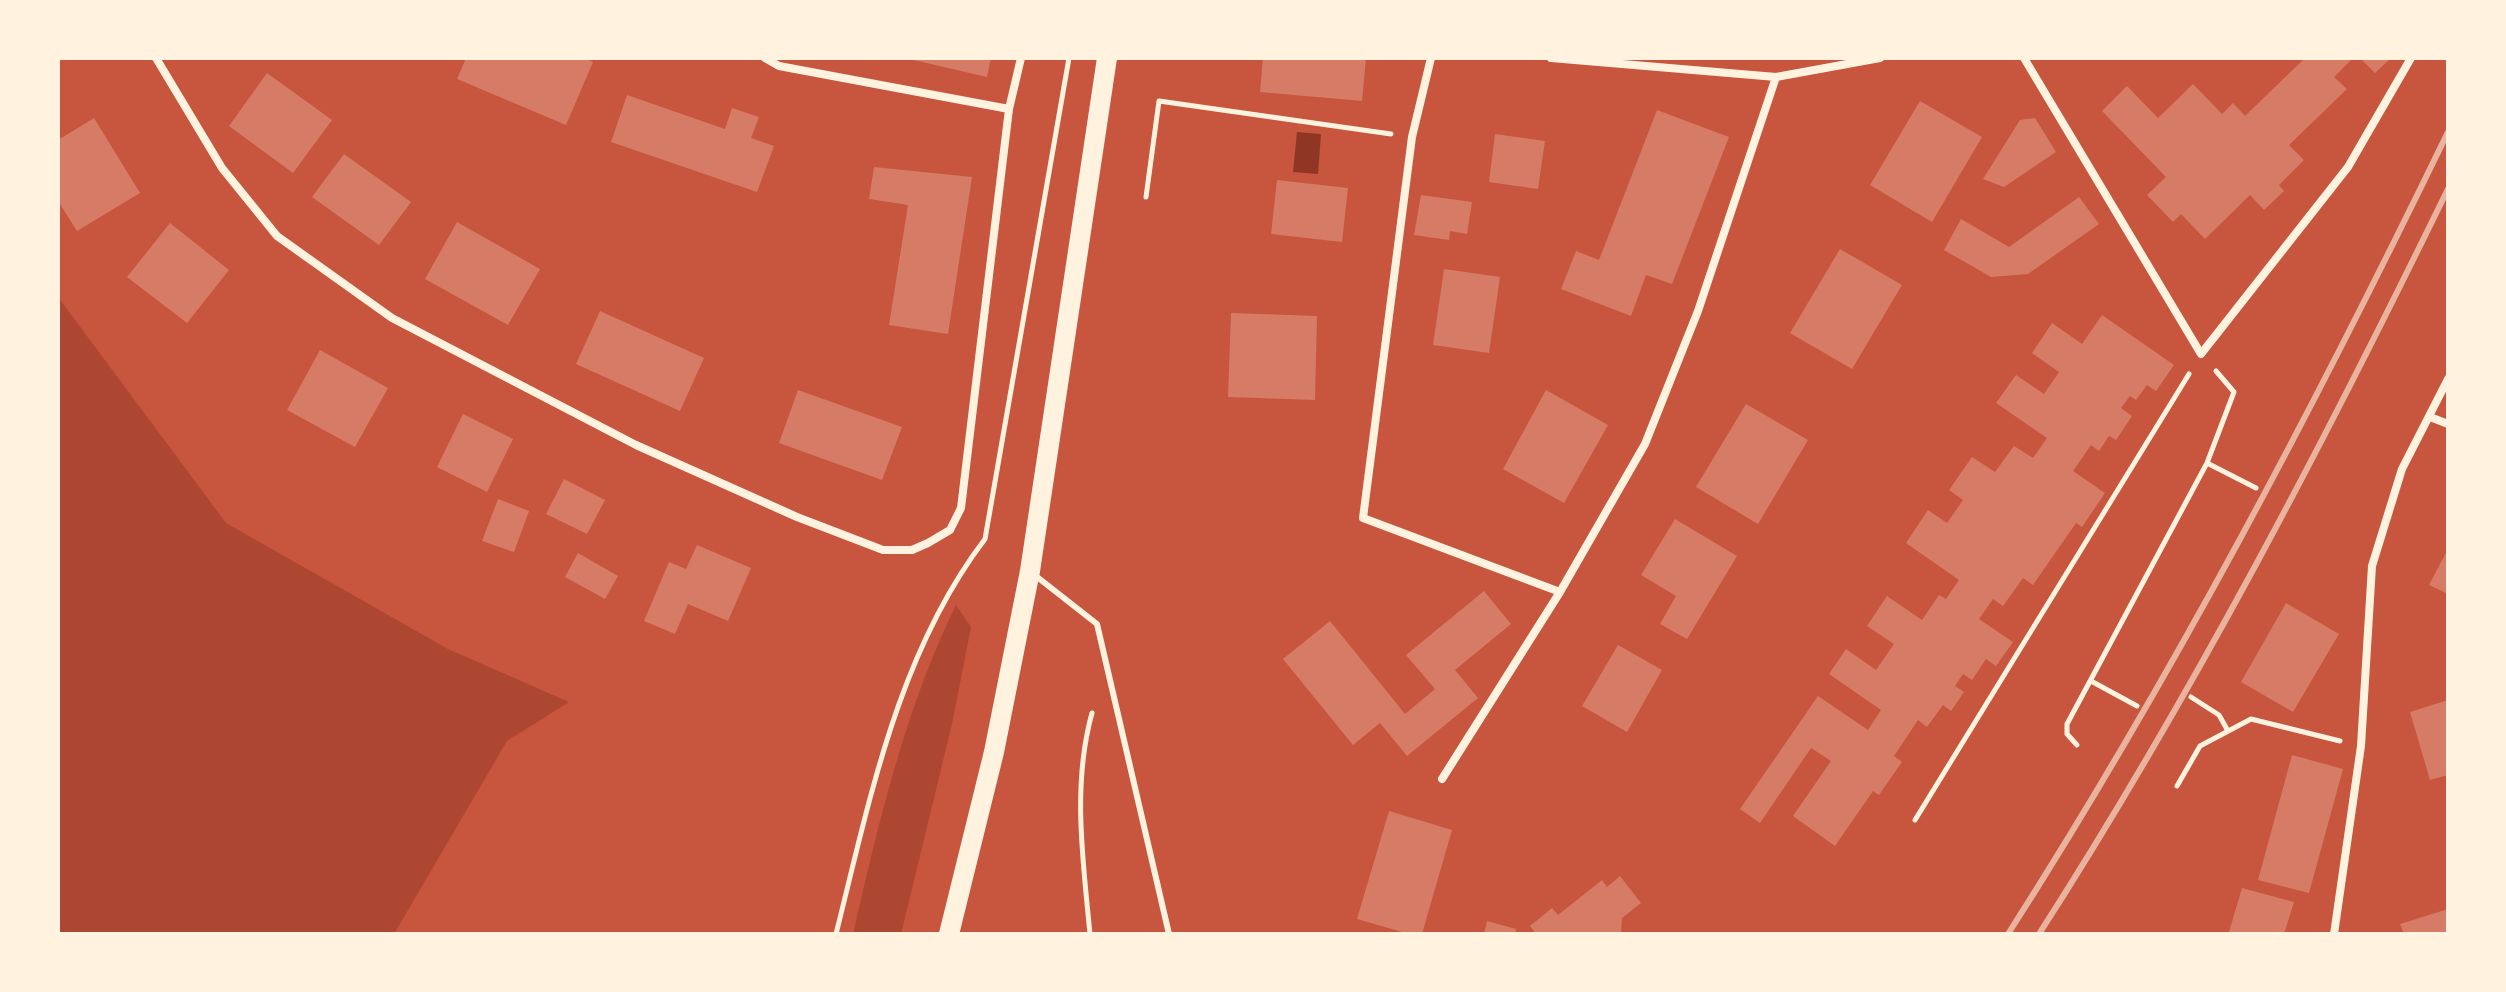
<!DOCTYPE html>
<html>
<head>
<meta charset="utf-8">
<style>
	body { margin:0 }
	#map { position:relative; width:2506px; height:992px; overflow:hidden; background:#c8553d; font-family:"Open Sans",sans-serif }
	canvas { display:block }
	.frame { position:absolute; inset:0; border:60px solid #fff3e0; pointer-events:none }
</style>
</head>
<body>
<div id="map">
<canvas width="2506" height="992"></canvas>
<div class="frame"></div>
</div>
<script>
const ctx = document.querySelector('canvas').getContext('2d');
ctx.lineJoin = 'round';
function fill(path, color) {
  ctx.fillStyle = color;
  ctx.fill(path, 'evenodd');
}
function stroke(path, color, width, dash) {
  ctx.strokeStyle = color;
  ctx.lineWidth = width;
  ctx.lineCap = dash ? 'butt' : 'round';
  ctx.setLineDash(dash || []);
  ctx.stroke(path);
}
fill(new Path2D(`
	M 58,297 L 226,523 L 448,649 L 569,702 L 507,741 L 394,934 L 58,934 Z
	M 956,605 L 971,627 L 952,724 L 901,934 L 853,934 C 879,822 905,709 956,605 Z`), '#ae4732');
fill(new Path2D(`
	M 1297,132 L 1321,134 L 1318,174 L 1293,172 Z`), '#8f3625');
fill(new Path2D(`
	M 466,58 L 584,58 L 593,62 L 566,125 L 457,79 Z
	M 905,58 L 991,58 L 987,77 Z
	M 1263,58 L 1366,58 L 1362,101 L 1260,92 Z
	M 2305,58 L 2353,58 L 2334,77 L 2347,89 L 2289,145 L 2304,160 L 2279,185 L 2284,191 L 2264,210 L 2250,195 L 2205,239 L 2181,214 L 2173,222 L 2147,195 L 2166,177 L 2102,111 L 2127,86 L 2158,118 L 2193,84 L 2222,114 L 2233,103 L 2245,116 Z
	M 2360,58 L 2391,58 L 2375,73 Z
	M 267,73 L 332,120 L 293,173 L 229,126 Z
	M 627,95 L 725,129 L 732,108 L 759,117 L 751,138 L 774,146 L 757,192 L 611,142 Z
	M 1920,101 L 1982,137 L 1932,222 L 1870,185 Z
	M 1657,110 L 1729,137 L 1672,284 L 1646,275 L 1631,316 L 1561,289 L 1576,251 L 1599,260 Z
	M 94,118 L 140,193 L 77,231 L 58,201 L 58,140 Z
	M 2035,118 L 2056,152 L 2004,187 L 1983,179 L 2020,120 Z
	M 1495,134 L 1545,141 L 1538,189 L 1489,182 Z
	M 344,154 L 411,202 L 379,245 L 312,197 Z
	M 874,167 L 972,177 L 948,334 L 889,325 L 908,205 L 869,199 Z
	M 1277,180 L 1348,188 L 1342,242 L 1271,234 Z
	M 1421,195 L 1472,202 L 1467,234 L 1450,231 L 1449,240 L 1414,235 Z
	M 2079,197 L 2099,224 L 2028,274 L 1991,277 L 1944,250 L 1961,219 L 2009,247 Z
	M 457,222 L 540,269 L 508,325 L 425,279 Z
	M 170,223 L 229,270 L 187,323 L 127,277 Z
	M 1840,249 L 1902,285 L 1852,369 L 1790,333 Z
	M 1444,269 L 1500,277 L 1489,353 L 1433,345 Z
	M 600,311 L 704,358 L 680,411 L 576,364 Z
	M 1231,313 L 1317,316 L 1315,400 L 1228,397 Z
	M 2102,315 L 2174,365 L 2156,391 L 2147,385 L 2136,400 L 2130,396 L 2121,408 L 2132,416 L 2116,440 L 2109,436 L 2099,451 L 2091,445 L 2073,471 L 2105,493 L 2082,527 L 2076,523 L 2033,585 L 2023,578 L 2003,606 L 1993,599 L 1979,619 L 2013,642 L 1996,666 L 1986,659 L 1972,680 L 1963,674 L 1955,686 L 1964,692 L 1951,711 L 1943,705 L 1927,727 L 1918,720 L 1894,756 L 1902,762 L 1879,795 L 1873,791 L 1835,846 L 1793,816 L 1831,761 L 1811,748 L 1760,823 L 1740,809 L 1818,696 L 1868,730 L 1881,710 L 1829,674 L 1846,649 L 1876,670 L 1894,644 L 1867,626 L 1887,596 L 1922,620 L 1939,595 L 1946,599 L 1959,580 L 1906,543 L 1928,510 L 1947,523 L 1963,500 L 1949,490 L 1972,457 L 1995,472 L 2014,446 L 2033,458 L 2047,438 L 1996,403 L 2016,375 L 2044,394 L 2059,372 L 2032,353 L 2052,323 L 2082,344 Z
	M 320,350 L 388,388 L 355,447 L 287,410 Z
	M 798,390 L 902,427 L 882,480 L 779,443 Z
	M 1546,390 L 1608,425 L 1564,503 L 1503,469 Z
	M 1746,404 L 1808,440 L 1758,524 L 1696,487 Z
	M 463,414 L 513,439 L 487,492 L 437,467 Z
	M 564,479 L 605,500 L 587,534 L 546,514 Z
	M 498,499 L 529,511 L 514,552 L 482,541 Z
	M 1675,519 L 1737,556 L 1687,639 L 1660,624 L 1676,596 L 1641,575 Z
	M 697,545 L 751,568 L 728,621 L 688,604 L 675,634 L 644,621 L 669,562 L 686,569 Z
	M 2448,549 L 2448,594 L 2429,585 Z
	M 578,553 L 618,576 L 605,599 L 565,577 Z
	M 1484,591 L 1511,624 L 1455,670 L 1478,698 L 1407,756 L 1380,723 L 1353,745 L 1283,659 L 1330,621 L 1405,714 L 1435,689 L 1406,655 Z
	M 2286,603 L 2339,634 L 2293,712 L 2241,682 Z
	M 1618,645 L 1662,670 L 1627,732 L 1582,706 Z
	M 2448,700 L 2448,775 L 2430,780 L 2410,712 Z
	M 2292,755 L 2343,769 L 2309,893 L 2258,880 Z
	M 1389,811 L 1452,830 L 1422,934 L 1409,934 L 1357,919 Z
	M 1620,876 L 1641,903 L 1622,918 L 1621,934 L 1536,934 L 1530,926 L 1552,908 L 1558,915 L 1602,880 L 1607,887 Z
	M 2242,888 L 2294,902 L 2284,934 L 2229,932 Z
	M 2448,909 L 2448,934 L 2404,934 L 2400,924 Z
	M 1487,921 L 1516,929 L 1515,934 L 1484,934 Z`), '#d67c66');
stroke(new Path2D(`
	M 1146,197 L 1159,101 L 1391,134
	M 2207,463 L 2256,488
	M 2091,681 L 2137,706
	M 2191,697 L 2219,715 L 2228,731
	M 2077,745 L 2067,734 L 2067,724 L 2207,463 L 2234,392 L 2216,371
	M 2177,786 L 2200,746 L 2251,719 L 2340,741
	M 1915,820 L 2189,374
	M 836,934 C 870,799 898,653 985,539 L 1069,58
	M 1090,934 C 1083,860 1072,785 1092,713`), '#fff3e0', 5);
stroke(new Path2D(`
	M 1032,573 L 1097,624 L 1169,934`), '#fff3e0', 6);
stroke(new Path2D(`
	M 156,58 L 222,168 L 277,236 L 392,318 L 636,445 L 797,517 L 883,550 L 912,550 L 928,543 L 950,530 L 961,508 L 1009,109 L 1021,58
	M 765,58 L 779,66 L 1009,109
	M 1431,58 L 1412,137 L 1363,518 L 1560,592 L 1645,444 L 1698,311 L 1776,77
	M 1551,58 L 1776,77 L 1880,58
	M 2024,58 L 2201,354 L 2348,167 L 2411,58
	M 2430,417 L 2448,424
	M 1442,779 L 1560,592
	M 2334,934 L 2361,746 L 2372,566 L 2402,469 L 2448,379`), '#fff3e0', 8);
stroke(new Path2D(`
	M 949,934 L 994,752 L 1030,571 L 1107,58`), '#fff3e0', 20);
stroke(new Path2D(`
	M 2008,934 C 2172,678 2315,406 2448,132
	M 2039,934 C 2192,696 2324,443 2448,189`), '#e9b49f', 6);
</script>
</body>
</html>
